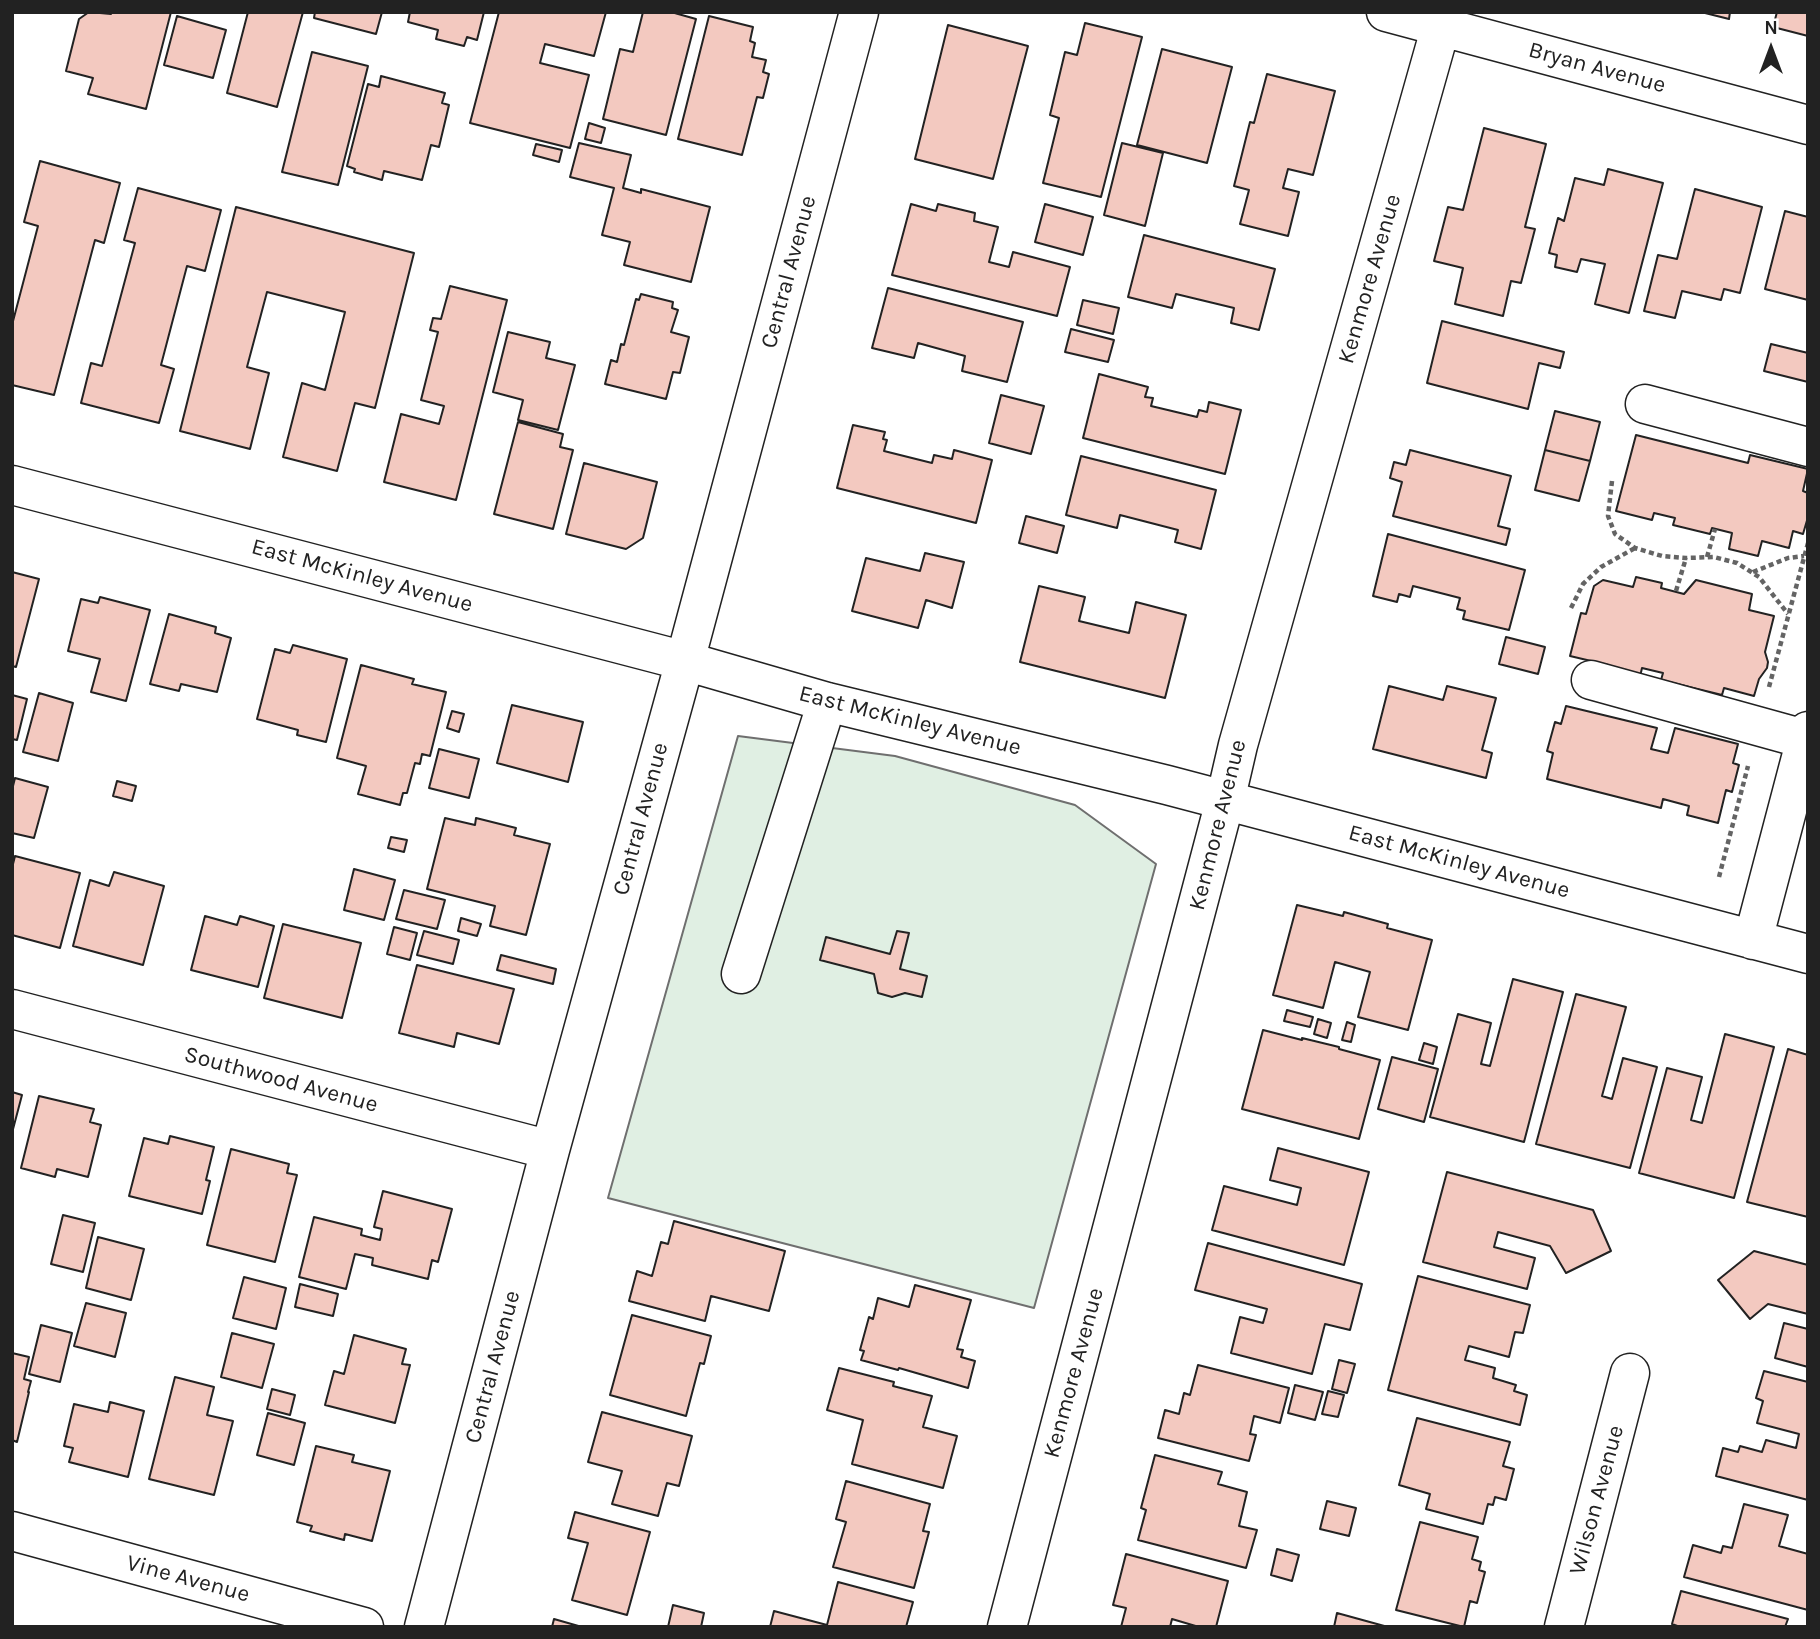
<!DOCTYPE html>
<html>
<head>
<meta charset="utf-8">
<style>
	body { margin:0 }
	#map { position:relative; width:1820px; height:1639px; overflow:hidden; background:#fff; font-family:Karla,sans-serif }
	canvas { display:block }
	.frame { position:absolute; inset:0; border:14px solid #222; pointer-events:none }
	.north { position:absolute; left:1736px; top:14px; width:70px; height:70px; -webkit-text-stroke:5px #fff; paint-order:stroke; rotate:0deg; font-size:19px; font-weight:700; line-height:28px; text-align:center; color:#222 }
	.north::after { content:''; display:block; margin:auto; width:24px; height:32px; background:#222; clip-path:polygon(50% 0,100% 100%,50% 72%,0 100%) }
</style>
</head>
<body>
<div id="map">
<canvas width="1820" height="1639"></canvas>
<div class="frame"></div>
<div class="north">N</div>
</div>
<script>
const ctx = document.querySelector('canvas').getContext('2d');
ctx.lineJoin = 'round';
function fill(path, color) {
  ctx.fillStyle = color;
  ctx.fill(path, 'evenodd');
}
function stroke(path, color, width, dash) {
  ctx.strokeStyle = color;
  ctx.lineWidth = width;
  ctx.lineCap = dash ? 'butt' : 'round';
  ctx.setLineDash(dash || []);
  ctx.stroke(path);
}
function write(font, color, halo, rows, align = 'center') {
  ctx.font = font + ' Karla,sans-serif';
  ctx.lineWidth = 5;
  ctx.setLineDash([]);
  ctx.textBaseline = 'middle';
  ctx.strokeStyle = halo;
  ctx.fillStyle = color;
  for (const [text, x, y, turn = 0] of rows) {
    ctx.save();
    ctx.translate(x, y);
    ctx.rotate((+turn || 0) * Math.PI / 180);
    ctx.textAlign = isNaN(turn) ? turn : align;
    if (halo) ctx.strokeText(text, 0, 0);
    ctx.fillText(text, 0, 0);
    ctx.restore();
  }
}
const green = new Path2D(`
	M 738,736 L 895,756 L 1075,805 L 1156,864 L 1034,1308 L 608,1198 Z`);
fill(green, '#e0efe3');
stroke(green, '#6f6f6f', 2);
const building = new Path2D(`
	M 89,12 L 111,14 L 111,12 L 171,12 L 146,109 L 88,94 L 93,78 L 66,71 L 79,19 Z
	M 248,12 L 303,12 L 277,107 L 227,93 Z
	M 315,12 L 382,12 L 376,34 L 314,18 Z
	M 410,12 L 484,12 L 477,40 L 467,37 L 464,46 L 436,39 L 438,30 L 408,22 Z
	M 499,12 L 606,12 L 594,56 L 545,44 L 540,63 L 589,75 L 570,148 L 470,123 Z
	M 643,12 L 671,12 L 696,19 L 666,135 L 603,119 L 620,49 L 633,52 Z
	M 1701,12 L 1730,12 L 1729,19 Z
	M 1777,12 L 1808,12 L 1808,36 L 1773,27 Z
	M 177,16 L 226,30 L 213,78 L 164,65 Z
	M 709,16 L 753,27 L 750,41 L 755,43 L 752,57 L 766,60 L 763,72 L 769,74 L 763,98 L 757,97 L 742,155 L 678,139 Z
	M 1085,23 L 1142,37 L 1101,197 L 1043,183 L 1059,118 L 1050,115 L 1065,52 L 1077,55 Z
	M 948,25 L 1028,46 L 993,179 L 915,159 Z
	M 1162,49 L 1232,67 L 1207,163 L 1137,145 Z
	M 312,52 L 368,66 L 338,185 L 282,172 Z
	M 1267,74 L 1335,91 L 1313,175 L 1288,169 L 1283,188 L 1299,192 L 1288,236 L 1240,224 L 1249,190 L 1234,186 L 1250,122 L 1254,123 Z
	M 381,76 L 445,93 L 442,103 L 449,105 L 439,147 L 431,145 L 422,180 L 384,171 L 382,180 L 354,172 L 355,169 L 347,166 L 368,84 L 379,87 Z
	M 589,123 L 605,128 L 601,143 L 585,139 Z
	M 1484,128 L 1546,144 L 1525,227 L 1535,229 L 1521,283 L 1511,281 L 1503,316 L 1455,304 L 1463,268 L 1434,261 L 1448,207 L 1463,210 Z
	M 579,143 L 631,155 L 623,188 L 641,193 L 641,189 L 710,207 L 691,282 L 624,265 L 630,242 L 602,235 L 614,188 L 570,177 Z
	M 1122,143 L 1163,153 L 1145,226 L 1104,215 Z
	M 536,144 L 562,150 L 559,162 L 533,155 Z
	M 40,161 L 120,183 L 104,243 L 95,240 L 54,395 L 12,385 L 12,325 L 38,226 L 24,222 Z
	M 1608,169 L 1663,183 L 1629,313 L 1595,304 L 1605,264 L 1581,259 L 1577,272 L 1555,267 L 1557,255 L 1549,253 L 1558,218 L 1564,221 L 1575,178 L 1604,185 Z
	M 138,188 L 221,210 L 205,271 L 187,266 L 161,365 L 174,369 L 159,423 L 81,403 L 91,363 L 102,366 L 135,243 L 124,240 Z
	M 1695,189 L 1762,207 L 1740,293 L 1724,289 L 1721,300 L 1682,291 L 1675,318 L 1644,311 L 1658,255 L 1677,259 Z
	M 911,204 L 936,211 L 938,204 L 975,213 L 974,221 L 998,227 L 989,262 L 1009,267 L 1013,252 L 1070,267 L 1057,316 L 892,275 Z
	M 1045,204 L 1093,217 L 1083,255 L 1035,242 Z
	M 236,207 L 414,253 L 375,408 L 355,403 L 337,471 L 283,457 L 302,383 L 325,390 L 345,312 L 267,292 L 247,367 L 269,373 L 250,449 L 180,431 Z
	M 1785,211 L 1808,217 L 1808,300 L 1765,289 Z
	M 1144,235 L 1275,269 L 1259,330 L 1231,323 L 1234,308 L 1176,294 L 1172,308 L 1128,297 Z
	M 450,286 L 507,300 L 456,500 L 384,482 L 401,414 L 439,424 L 444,406 L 421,400 L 438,332 L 430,330 L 433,318 L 441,319 Z
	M 888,288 L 1023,322 L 1007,382 L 962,371 L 965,356 L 918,343 L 914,358 L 872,348 Z
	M 641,294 L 673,302 L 672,308 L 678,310 L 671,332 L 689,337 L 680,373 L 673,372 L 666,399 L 605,384 L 611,360 L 617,362 L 621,344 L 624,345 L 636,299 L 639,300 Z
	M 1083,300 L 1119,308 L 1113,334 L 1077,325 Z
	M 1442,321 L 1564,352 L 1560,368 L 1539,363 L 1528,409 L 1427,383 Z
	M 1071,329 L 1114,340 L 1108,362 L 1065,352 Z
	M 508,332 L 550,342 L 546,358 L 575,365 L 558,430 L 518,420 L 523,400 L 493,392 Z
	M 1771,344 L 1808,353 L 1808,382 L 1764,371 Z
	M 1099,374 L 1148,387 L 1145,397 L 1153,398 L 1151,406 L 1197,417 L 1199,410 L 1207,412 L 1209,402 L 1241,410 L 1225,474 L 1083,438 Z
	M 1001,395 L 1044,406 L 1031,454 L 989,443 Z
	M 1555,411 L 1600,422 L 1590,461 L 1545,450 Z
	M 518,422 L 563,434 L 560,447 L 573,450 L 553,529 L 494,514 Z
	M 853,425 L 885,432 L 883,439 L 887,440 L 884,451 L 932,463 L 934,455 L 952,459 L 954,450 L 992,460 L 976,523 L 837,488 Z
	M 1636,435 L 1748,463 L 1750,455 L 1808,469 L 1803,491 L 1808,493 L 1808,517 L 1803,534 L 1793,531 L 1789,548 L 1762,541 L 1758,556 L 1729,549 L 1732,533 L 1712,528 L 1710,534 L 1673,525 L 1675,518 L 1654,513 L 1652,520 L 1616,511 Z
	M 1410,450 L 1511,476 L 1498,526 L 1510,529 L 1506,545 L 1393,516 L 1402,482 L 1390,478 L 1394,462 L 1406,465 Z
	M 1545,450 L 1590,461 L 1579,501 L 1535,490 Z
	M 1081,456 L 1216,490 L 1201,549 L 1175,542 L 1178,530 L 1120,515 L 1117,528 L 1066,515 Z
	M 584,463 L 657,482 L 643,538 L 626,549 L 566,534 Z
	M 1026,516 L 1064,526 L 1057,553 L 1019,543 Z
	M 1388,534 L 1525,570 L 1509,630 L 1463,619 L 1465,611 L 1457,609 L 1460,598 L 1413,586 L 1410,597 L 1399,594 L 1397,602 L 1373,596 Z
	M 925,553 L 964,562 L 952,608 L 926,600 L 918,628 L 852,611 L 866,558 L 920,571 Z
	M 12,572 L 39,579 L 16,667 L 12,666 Z
	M 1636,577 L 1662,583 L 1661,588 L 1684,594 L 1696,580 L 1752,594 L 1749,610 L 1774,616 L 1765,652 L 1768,662 L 1767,668 L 1759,679 L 1754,696 L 1724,688 L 1722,695 L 1661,680 L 1663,673 L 1642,668 L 1639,681 L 1608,665 L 1570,656 L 1581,613 L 1586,614 L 1594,586 L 1603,580 L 1633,587 Z
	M 1039,586 L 1085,597 L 1079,621 L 1129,633 L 1136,602 L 1186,615 L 1165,698 L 1020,662 Z
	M 100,597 L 150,610 L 126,701 L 91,692 L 100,659 L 68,651 L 81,599 L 98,603 Z
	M 169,614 L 216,627 L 215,633 L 231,638 L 217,692 L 181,684 L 179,691 L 150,684 Z
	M 1506,637 L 1545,647 L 1538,674 L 1499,664 Z
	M 293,645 L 347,659 L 326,742 L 297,735 L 298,730 L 257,719 L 275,649 L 290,653 Z
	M 361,665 L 414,679 L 412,684 L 446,692 L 430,756 L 422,754 L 420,764 L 415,763 L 407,793 L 403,793 L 400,805 L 358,794 L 366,766 L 337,758 Z
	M 1389,686 L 1443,700 L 1447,686 L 1496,698 L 1482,750 L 1492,753 L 1486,778 L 1373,749 Z
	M 39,693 L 73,703 L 58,761 L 23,752 Z
	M 12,695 L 27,699 L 17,740 L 12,739 Z
	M 512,705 L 583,722 L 568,782 L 497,763 Z
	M 1566,706 L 1657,728 L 1651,749 L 1668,753 L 1675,728 L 1738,744 L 1733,763 L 1739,765 L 1732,792 L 1726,790 L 1718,823 L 1687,815 L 1689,806 L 1663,799 L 1661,808 L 1547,779 L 1553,753 L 1547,751 L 1555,722 L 1561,724 Z
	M 452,711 L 464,714 L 459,732 L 447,728 Z
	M 439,749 L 479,759 L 469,798 L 429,788 Z
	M 15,778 L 48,787 L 34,838 L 12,833 L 12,790 Z
	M 117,781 L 136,786 L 132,801 L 113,796 Z
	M 445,818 L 475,825 L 476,818 L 516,828 L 514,835 L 550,844 L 526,935 L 490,926 L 495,906 L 427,889 Z
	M 391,837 L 407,840 L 404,852 L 388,848 Z
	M 15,856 L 80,873 L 60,948 L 12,935 L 12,868 Z
	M 354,869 L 395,880 L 384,920 L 344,910 Z
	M 114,872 L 164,886 L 143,965 L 73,946 L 90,880 L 109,886 Z
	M 404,890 L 445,900 L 437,929 L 396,919 Z
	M 1297,905 L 1343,916 L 1344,912 L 1388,924 L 1387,928 L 1432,940 L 1408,1030 L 1358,1017 L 1370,972 L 1335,962 L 1323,1008 L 1273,995 Z
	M 205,916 L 237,925 L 240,916 L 274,926 L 258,987 L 191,970 Z
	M 461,918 L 481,924 L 477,936 L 458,931 Z
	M 283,924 L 361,943 L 342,1018 L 264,998 Z
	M 394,927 L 417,933 L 410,960 L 387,954 Z
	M 424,931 L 459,940 L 453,964 L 417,955 Z
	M 897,931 L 909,933 L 900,969 L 927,976 L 922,997 L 905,993 L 892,997 L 878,993 L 874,974 L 820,960 L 826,937 L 890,954 Z
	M 501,955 L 556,969 L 553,984 L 497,970 Z
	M 417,965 L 514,989 L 499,1044 L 457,1033 L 454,1047 L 399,1033 Z
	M 1513,979 L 1563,992 L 1524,1142 L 1430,1117 L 1458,1014 L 1491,1023 L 1481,1064 L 1490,1066 Z
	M 1576,994 L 1626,1007 L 1602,1096 L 1612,1099 L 1623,1058 L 1657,1067 L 1630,1168 L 1536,1144 Z
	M 1287,1010 L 1313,1017 L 1310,1027 L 1284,1021 Z
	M 1318,1019 L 1331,1023 L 1327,1038 L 1314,1034 Z
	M 1347,1022 L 1355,1025 L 1351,1042 L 1342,1040 Z
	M 1263,1030 L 1302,1040 L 1302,1038 L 1339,1047 L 1339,1049 L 1380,1060 L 1359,1139 L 1242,1109 Z
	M 1725,1034 L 1774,1047 L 1734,1198 L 1639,1173 L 1667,1068 L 1702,1077 L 1691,1120 L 1702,1123 Z
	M 1424,1043 L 1437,1047 L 1433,1064 L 1419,1060 Z
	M 1788,1049 L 1808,1055 L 1808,1217 L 1747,1202 Z
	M 1392,1057 L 1438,1069 L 1424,1122 L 1378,1109 Z
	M 12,1092 L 22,1095 L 12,1133 Z
	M 39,1096 L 94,1109 L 90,1122 L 101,1125 L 88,1177 L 57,1169 L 55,1177 L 21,1168 Z
	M 170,1136 L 214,1147 L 206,1180 L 210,1181 L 202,1214 L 129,1196 L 144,1138 L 168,1144 Z
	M 1278,1148 L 1369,1172 L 1344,1265 L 1212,1230 L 1224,1186 L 1297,1205 L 1301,1188 L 1270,1180 Z
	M 231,1149 L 289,1164 L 287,1173 L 297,1175 L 275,1262 L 207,1245 Z
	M 1447,1172 L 1593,1210 L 1611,1251 L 1566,1273 L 1550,1246 L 1498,1232 L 1494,1247 L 1535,1258 L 1527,1289 L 1423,1262 Z
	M 383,1191 L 452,1209 L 438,1262 L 432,1260 L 428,1279 L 372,1265 L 373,1258 L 355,1254 L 346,1289 L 299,1277 L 314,1217 L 362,1229 L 361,1235 L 380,1240 L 382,1229 L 374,1227 Z
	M 63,1215 L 95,1223 L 83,1272 L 51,1264 Z
	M 674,1221 L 785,1251 L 769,1311 L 711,1296 L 705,1321 L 629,1301 L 637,1271 L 652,1276 L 661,1242 L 668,1244 Z
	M 98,1237 L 144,1249 L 131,1300 L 86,1288 Z
	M 1208,1243 L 1362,1284 L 1350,1330 L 1325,1324 L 1312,1374 L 1231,1353 L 1240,1317 L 1263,1323 L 1267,1309 L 1195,1290 Z
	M 1754,1251 L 1808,1265 L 1808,1314 L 1768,1304 L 1750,1319 L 1718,1280 Z
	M 1418,1276 L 1530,1305 L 1523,1333 L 1515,1332 L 1509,1357 L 1469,1346 L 1465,1360 L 1495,1368 L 1493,1378 L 1516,1385 L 1514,1391 L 1527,1395 L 1520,1425 L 1388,1390 Z
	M 244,1277 L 286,1288 L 276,1329 L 233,1318 Z
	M 300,1284 L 338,1294 L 333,1316 L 295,1307 Z
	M 915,1285 L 971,1300 L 957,1349 L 963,1350 L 961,1357 L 975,1361 L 968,1388 L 899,1368 L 898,1370 L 861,1360 L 864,1351 L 860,1350 L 869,1317 L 873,1319 L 878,1298 L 909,1307 Z
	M 86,1303 L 126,1313 L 115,1357 L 74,1346 Z
	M 632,1315 L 711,1336 L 704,1364 L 700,1363 L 686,1416 L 610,1395 Z
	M 1784,1323 L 1808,1329 L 1808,1367 L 1775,1358 Z
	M 41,1325 L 72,1333 L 60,1382 L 29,1374 Z
	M 232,1333 L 274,1344 L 262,1388 L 221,1377 Z
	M 354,1335 L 406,1349 L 402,1364 L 410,1365 L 395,1423 L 325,1405 L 334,1371 L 344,1374 Z
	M 12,1353 L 29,1357 L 24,1379 L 31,1381 L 28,1392 L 29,1392 L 17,1442 L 12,1440 Z
	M 1339,1360 L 1355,1364 L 1347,1393 L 1332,1389 Z
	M 1198,1365 L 1289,1388 L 1280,1423 L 1254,1416 L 1250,1434 L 1256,1435 L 1249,1461 L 1158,1438 L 1165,1410 L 1179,1414 L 1184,1393 L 1190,1395 Z
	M 839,1368 L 894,1382 L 893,1386 L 932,1396 L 923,1427 L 957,1436 L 943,1488 L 852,1464 L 863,1420 L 827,1410 Z
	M 1764,1371 L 1808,1382 L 1808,1500 L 1716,1476 L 1723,1448 L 1738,1452 L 1740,1446 L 1762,1452 L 1766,1440 L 1796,1448 L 1799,1434 L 1757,1423 L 1763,1401 L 1756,1398 Z
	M 175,1377 L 214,1387 L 207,1415 L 233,1421 L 214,1495 L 149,1479 Z
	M 1295,1385 L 1323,1392 L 1315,1420 L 1288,1413 Z
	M 272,1389 L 295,1395 L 290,1415 L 267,1409 Z
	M 1328,1391 L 1344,1395 L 1338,1417 L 1322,1414 Z
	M 110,1402 L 144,1411 L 128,1477 L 69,1462 L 73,1448 L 64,1446 L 74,1404 L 108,1412 Z
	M 602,1412 L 692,1436 L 679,1486 L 667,1483 L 658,1516 L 612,1504 L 622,1471 L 588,1462 Z
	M 268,1413 L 305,1423 L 294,1465 L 257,1455 Z
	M 1417,1418 L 1510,1442 L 1503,1466 L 1514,1469 L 1506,1500 L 1495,1497 L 1493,1505 L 1488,1504 L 1483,1524 L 1426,1509 L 1430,1494 L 1399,1485 Z
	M 316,1446 L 354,1455 L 352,1462 L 390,1471 L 372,1541 L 345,1534 L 344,1540 L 310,1531 L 312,1526 L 297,1522 Z
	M 1155,1455 L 1222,1472 L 1218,1484 L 1247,1492 L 1239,1526 L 1257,1530 L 1246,1568 L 1138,1540 L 1146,1510 L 1141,1508 Z
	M 846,1481 L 930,1504 L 923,1531 L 929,1532 L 914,1588 L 833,1567 L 846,1522 L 836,1519 Z
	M 1327,1501 L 1356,1508 L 1349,1536 L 1320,1529 Z
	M 1744,1504 L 1788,1515 L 1779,1546 L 1808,1554 L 1808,1610 L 1684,1577 L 1693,1545 L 1721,1553 L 1723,1546 L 1732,1548 Z
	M 575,1512 L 650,1532 L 627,1615 L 572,1600 L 588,1543 L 568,1538 Z
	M 1420,1522 L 1478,1537 L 1472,1559 L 1481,1562 L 1479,1570 L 1485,1572 L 1477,1603 L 1470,1601 L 1464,1627 L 1396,1610 Z
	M 1277,1549 L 1299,1555 L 1292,1581 L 1271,1575 Z
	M 1126,1554 L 1228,1581 L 1216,1627 L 1199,1627 L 1172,1619 L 1170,1627 L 1121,1627 L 1126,1608 L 1113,1605 Z
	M 838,1582 L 913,1602 L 906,1627 L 770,1627 L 774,1611 L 827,1625 Z
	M 1681,1591 L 1788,1619 L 1785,1627 L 1680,1627 L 1672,1624 Z
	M 673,1605 L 704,1613 L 701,1627 L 668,1627 Z
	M 1337,1613 L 1388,1627 L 1334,1627 Z
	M 554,1619 L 582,1627 L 552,1627 Z`);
fill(building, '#f3c9c0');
stroke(building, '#222', 2);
const minor = new Path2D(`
	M 1386,12 L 1808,125
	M 1645,404 L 1808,447
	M 12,485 L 685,661 L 827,702 L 1167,785 L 1808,954
	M 1591,680 L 1808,740
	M 1753,940 L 1808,731
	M 741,974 L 827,702
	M 12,1009 L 550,1150
	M 12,1531 L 364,1627
	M 424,1627 L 550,1150 L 685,661 L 859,12
	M 1007,1627 L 1225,801 L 1238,745 L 1441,26
	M 1564,1627 L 1630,1373`);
stroke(minor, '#222', 41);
stroke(new Path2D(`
	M 1612,481 L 1608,516 L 1615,534 L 1635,548 L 1662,556 L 1686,558 L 1714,557 L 1737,563 L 1759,577 L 1788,614
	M 1707,557 L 1715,529
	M 1753,572 L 1788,558 L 1804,556
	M 1676,591 L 1686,558
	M 1571,608 L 1583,584 L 1601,567 L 1635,548
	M 1769,687 L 1808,543
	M 1719,877 L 1748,766`), '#646464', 4.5, [5, 3.5]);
stroke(minor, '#fff', 38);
write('23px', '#222', '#fff', [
	["Bryan Avenue",1597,68,15],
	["Central Avenue",789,272,-75],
	["Kenmore Avenue",1370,279,-74],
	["East McKinley Avenue",362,576,15],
	["East McKinley Avenue",910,721,14],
	["Central Avenue",641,819,-75],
	["Kenmore Avenue",1218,825,-76],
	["East McKinley Avenue",1459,862,15],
	["Southwood Avenue",281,1080,15],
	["Central Avenue",493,1367,-75],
	["Kenmore Avenue",1074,1373,-75],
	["Wilson Avenue",1597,1500,-75],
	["Vine Avenue",188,1579,15]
]);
</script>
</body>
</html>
